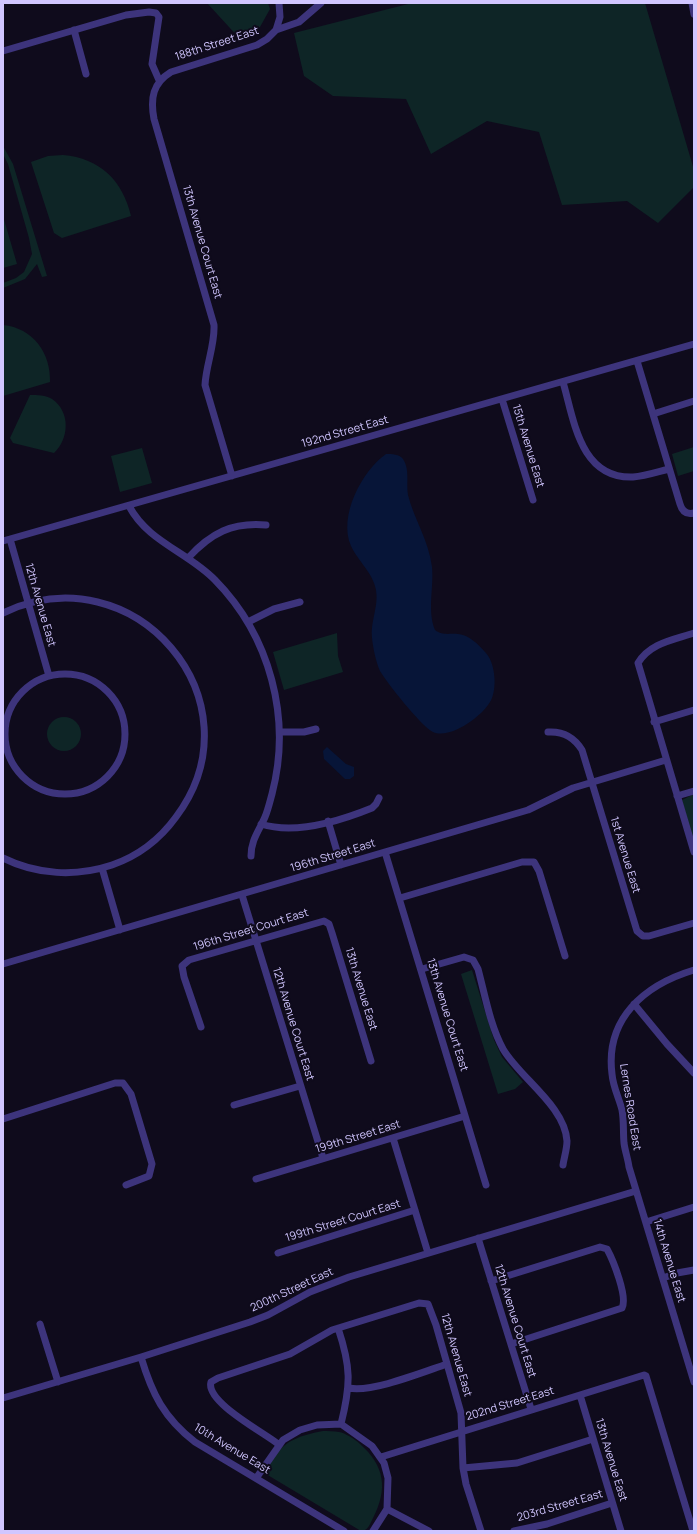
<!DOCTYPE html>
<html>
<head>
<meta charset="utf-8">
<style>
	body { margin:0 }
	#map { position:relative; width:697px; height:1534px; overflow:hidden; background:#0f0b1c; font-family:Manrope,sans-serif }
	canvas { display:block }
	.frame { position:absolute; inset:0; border:4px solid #d1c6ff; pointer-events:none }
</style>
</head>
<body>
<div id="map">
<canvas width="697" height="1534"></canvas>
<div class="frame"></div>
</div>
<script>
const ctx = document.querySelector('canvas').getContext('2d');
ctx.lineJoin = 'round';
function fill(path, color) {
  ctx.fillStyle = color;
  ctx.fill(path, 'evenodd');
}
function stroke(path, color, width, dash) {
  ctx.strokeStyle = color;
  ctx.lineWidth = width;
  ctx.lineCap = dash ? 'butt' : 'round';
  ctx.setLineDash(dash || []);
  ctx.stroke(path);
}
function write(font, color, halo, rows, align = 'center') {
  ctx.font = font + ' Manrope,sans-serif';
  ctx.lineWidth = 4;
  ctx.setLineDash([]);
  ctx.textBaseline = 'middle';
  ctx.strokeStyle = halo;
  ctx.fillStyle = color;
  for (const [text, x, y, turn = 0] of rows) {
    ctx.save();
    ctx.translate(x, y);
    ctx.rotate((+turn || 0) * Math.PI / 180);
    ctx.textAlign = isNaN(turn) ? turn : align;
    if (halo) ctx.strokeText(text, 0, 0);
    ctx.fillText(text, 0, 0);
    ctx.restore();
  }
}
fill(new Path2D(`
	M 207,3 L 268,3 L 270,9 L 260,27 L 240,39 Z
	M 412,3 L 645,3 L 694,170 L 694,187 L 658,223 L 627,201 L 562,205 L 539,132 L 487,121 L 431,154 L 406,99 L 333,96 L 304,76 L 294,33 Z
	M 3,146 L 13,164 L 47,276 L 42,277 L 37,264 L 25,279 L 3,288 L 3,283 L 16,278 L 24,272 L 32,254 L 29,238 L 8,164 L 3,154 Z
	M 63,155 C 100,158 123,181 131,216 L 62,238 L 54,233 L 31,162 L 48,156 Z
	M 3,216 L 17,264 L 3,268 Z
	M 3,325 C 33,328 51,353 50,382 L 3,396 Z
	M 30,395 C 37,395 46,395 52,399 C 71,412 69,439 54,453 L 13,443 L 10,438 Z
	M 694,447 L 694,471 L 678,476 L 672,454 Z
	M 142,448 L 152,483 L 120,492 L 111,456 Z
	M 337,633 L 338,656 L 343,672 L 284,690 L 273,652 Z
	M47 734a17 17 0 1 1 34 0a17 17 0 1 1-34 0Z
	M 694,794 L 694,845 L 682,800 Z
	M 472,970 L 494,1040 L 502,1057 L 523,1082 L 515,1089 L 498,1094 L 461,974 Z
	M 323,1431 C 328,1431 334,1431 339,1432 C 345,1433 355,1439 360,1444 C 385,1466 388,1489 373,1518 C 370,1524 368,1531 361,1531 L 266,1474 C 266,1468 270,1464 273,1459 C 284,1440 302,1435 323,1431 Z`), '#0e2526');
fill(new Path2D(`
	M 386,454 C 392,454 399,454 403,459 C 410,469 406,483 408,495 C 414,519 429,541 432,567 C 434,588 427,610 435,630 C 443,636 449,633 458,634 C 469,635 478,644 485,652 C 495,662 497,685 492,698 C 486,714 451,740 433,732 C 421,726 387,683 380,671 C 376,662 373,648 372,638 C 370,622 379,606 376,590 C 373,573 358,561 351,546 C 338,516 362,471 386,454 Z
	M 327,747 L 346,764 L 354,767 L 354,776 L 350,779 L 345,779 L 324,759 L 323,751 Z`), '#071538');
stroke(new Path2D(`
	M 692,3 L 694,14
	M 74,30 L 86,74
	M 276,30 L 280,17 L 279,3
	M 3,51 L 126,15 L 149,12 L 156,13 L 159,17 L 152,64 L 159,80
	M 637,361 L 680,504 C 682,511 686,515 694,513
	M 563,382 C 574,420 580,479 633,477 C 645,476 657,472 669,469
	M 502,399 L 533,500
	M 653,414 L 694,401
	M 232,476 L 205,385 C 206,365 215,345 214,325 L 154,119 C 150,98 153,83 171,72 L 257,45 L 267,39 L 276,30 L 299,22 L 321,3
	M 129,506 C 148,542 188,552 215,580 C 270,636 292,718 272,794 C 270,801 268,810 265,817 C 259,831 251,840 251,856
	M 10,539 L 49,676
	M 3,541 L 694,344
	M 188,558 C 211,533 232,522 266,525
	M 3,613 C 134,550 263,701 176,817 C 160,839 138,856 112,865 C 76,877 37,875 3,858
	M 248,622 L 274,609 L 300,602
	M 694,633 C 673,640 650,643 638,663 L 694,852
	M5 734a60 60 0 1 1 120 0a60 60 0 1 1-120 0Z
	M 654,722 L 694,710
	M 280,732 L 304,732 L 316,729
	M 548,732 C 563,731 574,737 582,750 L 637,931 L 643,936 L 649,936 L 694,923
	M 677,796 L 694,791
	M 328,821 L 341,865
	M 261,824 C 295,835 340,821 372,808 L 376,804 L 379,798
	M 385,852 L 486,1185
	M 102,868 L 120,930
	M 242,895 L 323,1158
	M 400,898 L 522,862 L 534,862 L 539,871 L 565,956
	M 3,964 L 528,810 L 573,788 L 666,760
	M 422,969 L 464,957 L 473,960 L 478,969 C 485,995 490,1025 503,1049 C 520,1078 565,1106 567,1141 C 567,1149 564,1158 563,1165
	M 694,970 C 644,985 605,1019 612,1074 C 613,1087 619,1098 622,1110 C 624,1120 623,1132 624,1143 C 625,1151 628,1159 629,1167 L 694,1382
	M 634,1004 L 667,1044 L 694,1073
	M 201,1027 L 184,977 L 182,966 L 189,960 L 324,921 L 329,924 L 332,933 L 371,1061
	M 234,1105 L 300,1086
	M 3,1119 L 115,1083 L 123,1083 L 131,1094 L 152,1164 L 149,1176 L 126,1185
	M 393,1138 L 428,1253
	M 256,1179 L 465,1116
	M 646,1222 L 694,1207
	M 478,1238 L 531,1409
	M 278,1253 L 415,1210
	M 663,1278 L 677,1273 L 694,1270
	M 491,1281 L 600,1247 L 607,1249 C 613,1260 628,1297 622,1308 L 511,1344
	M 40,1324 L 58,1382
	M 338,1328 C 351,1367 351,1384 341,1424
	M 141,1357 C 152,1394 164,1418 195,1442 L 344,1531
	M 349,1388 C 371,1393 423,1372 447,1364
	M 580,1395 L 621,1531
	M 3,1398 L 141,1357 L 250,1322 L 268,1315 L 310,1292 L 349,1277 L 636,1191
	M 278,1444 C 265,1433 205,1402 211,1382 L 218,1378 L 290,1354 L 332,1330 L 419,1303 L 428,1304 L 436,1325 L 461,1413 L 463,1468 L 466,1484 L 481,1531
	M 381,1457 L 644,1375 L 646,1376 L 693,1531
	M 463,1468 L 517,1463 L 593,1439
	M 257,1477 L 283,1440 L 300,1430 L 317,1425 L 341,1424 L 372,1446 L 384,1463 L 388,1478 L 387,1509 L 373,1531
	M 387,1509 L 429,1531
	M 514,1531 L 547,1524 L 612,1503`), '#3d347c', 7);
write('11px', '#d1c6ff', '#0f0b1c', [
	["188th Street East",217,44,-18],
	["13th Avenue Court East",202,242,74],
	["192nd Street East",345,432,-16],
	["15th Avenue East",528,446,73],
	["12th Avenue East",40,605,74],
	["1st Avenue East",625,855,73],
	["196th Street East",333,856,-17],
	["196th Street Court East",251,930,-17],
	["13th Avenue East",361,989,73],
	["13th Avenue Court East",447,1015,73],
	["12th Avenue Court East",293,1024,73],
	["Lernes Road East",630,1107,81],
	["199th Street East",358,1137,-17],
	["199th Street Court East",343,1221,-17],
	["14th Avenue East",669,1261,73],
	["200th Street East",292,1290,-25],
	["12th Avenue Court East",515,1321,73],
	["12th Avenue East",456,1355,74],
	["202nd Street East",510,1404,-17],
	["10th Avenue East",232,1449,31],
	["13th Avenue East",611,1460,73],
	["203rd Street East",560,1506,-16]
]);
</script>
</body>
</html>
